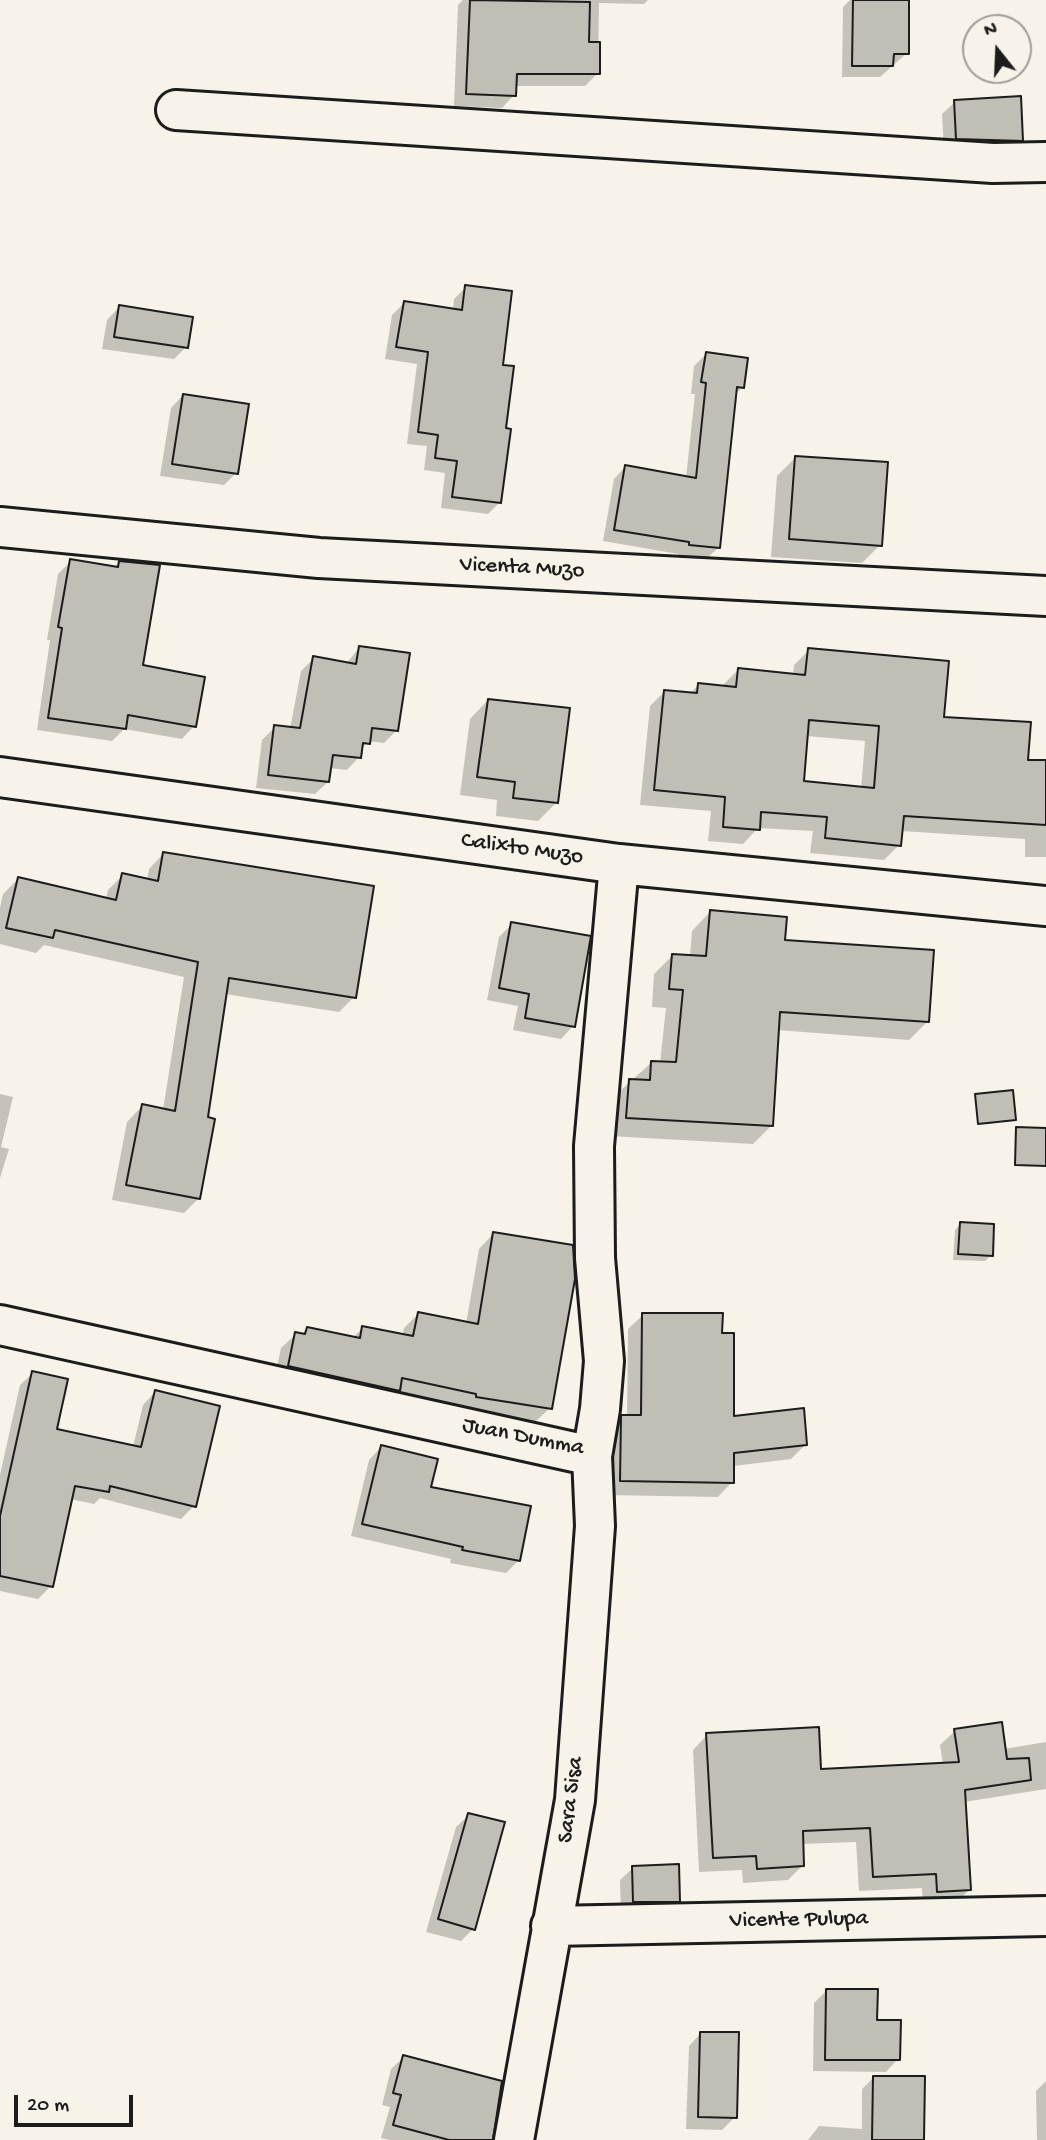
<!DOCTYPE html>
<html>
<head>
<meta charset="utf-8">
<style>
	body { margin:0 }
	#map { position:relative; width:1046px; height:2140px; overflow:hidden; background:#f7f3e8; font-family:"Gochi Hand",sans-serif }
	canvas { display:block }
	.north { position:absolute; left:962px; top:14px; width:70px; height:70px; box-sizing:border-box; background:#f7f3e8; border:2px solid #9f9d96; border-radius:50%; rotate:342deg; font-size:19px; font-weight:700; line-height:28px; text-align:center; color:#1c1c1c }
	.north::after { content:''; display:block; margin:auto; width:24px; height:32px; background:#1c1c1c; clip-path:polygon(50% 0,100% 100%,50% 72%,0 100%) }
	.scale { position:absolute; left:14px; top:2095px; width:119px; height:32px; box-sizing:border-box; border:4px solid #1c1c1c; border-top:0; padding-left:9px; font-size:21px; line-height:24px; white-space:nowrap; color:#1c1c1c; -webkit-text-stroke:5px #f7f3e8; paint-order:stroke }
</style>
</head>
<body>
<div id="map">
<canvas width="1046" height="2140"></canvas>
<div class="north">N</div>
<div class="scale">20 m</div>
</div>
<script>
const ctx = document.querySelector('canvas').getContext('2d');
ctx.lineJoin = 'round';
function fill(path, color) {
  ctx.fillStyle = color;
  ctx.fill(path, 'evenodd');
}
function stroke(path, color, width, dash) {
  ctx.strokeStyle = color;
  ctx.lineWidth = width;
  ctx.lineCap = dash ? 'butt' : 'round';
  ctx.setLineDash(dash || []);
  ctx.stroke(path);
}
function write(font, color, halo, rows, align = 'center') {
  ctx.font = font + ' "Gochi Hand",sans-serif';
  ctx.lineWidth = 5;
  ctx.setLineDash([]);
  ctx.textBaseline = 'middle';
  ctx.strokeStyle = halo;
  ctx.fillStyle = color;
  for (const [text, x, y, turn = 0] of rows) {
    ctx.save();
    ctx.translate(x, y);
    ctx.rotate((+turn || 0) * Math.PI / 180);
    ctx.textAlign = isNaN(turn) ? turn : align;
    if (halo) ctx.strokeText(text, 0, 0);
    ctx.fillText(text, 0, 0);
    ctx.restore();
  }
}
fill(new Path2D(`
	M 463,0 L 648,0 L 644,4 L 599,3 L 598,73 L 585,86 L 515,86 L 514,95 L 502,108 L 454,106 L 458,5 Z
	M 850,0 L 907,0 L 907,53 L 880,77 L 842,77 L 843,7 Z
	M 955,102 L 1022,140 L 1009,152 L 944,151 L 942,114 Z
	M 466,287 L 501,366 L 504,430 L 500,502 L 488,514 L 441,508 L 445,473 L 424,470 L 427,446 L 407,444 L 417,364 L 385,359 L 392,315 L 404,303 L 453,310 L 454,299 Z
	M 119,307 L 186,347 L 174,359 L 102,349 L 107,320 Z
	M 706,354 L 743,387 L 734,395 L 718,548 L 706,559 L 678,557 L 678,554 L 603,541 L 614,479 L 625,467 L 686,478 L 695,394 L 691,394 L 694,366 Z
	M 183,395 L 236,473 L 224,485 L 160,476 L 171,408 Z
	M 795,458 L 880,545 L 862,563 L 771,557 L 777,476 Z
	M 71,561 L 113,568 L 120,562 L 141,666 L 194,726 L 182,739 L 124,729 L 112,741 L 37,730 L 50,640 L 47,640 L 58,574 Z
	M 359,648 L 397,730 L 384,743 L 368,741 L 360,751 L 359,757 L 347,770 L 330,768 L 328,782 L 315,794 L 256,788 L 262,740 L 275,727 L 290,729 L 301,671 L 314,658 L 346,664 Z
	M 809,650 L 1026,761 L 1046,761 L 1046,857 L 1025,857 L 1025,839 L 901,831 L 899,845 L 884,860 L 810,853 L 813,831 L 758,828 L 743,844 L 708,841 L 711,811 L 640,805 L 650,706 L 665,691 L 690,694 L 698,685 L 723,688 L 723,685 L 738,670 L 793,675 L 794,665 ZM 806,736 L 865,741 L 861,789 L 802,782 Z
	M 488,700 L 556,803 L 538,821 L 496,816 L 497,800 L 460,795 L 470,719 Z
	M 164,853 L 354,997 L 339,1012 L 225,994 L 206,1119 L 199,1198 L 184,1213 L 112,1200 L 127,1122 L 142,1106 L 163,1110 L 184,977 L 44,945 L 36,953 L 0,944 L 0,908 L 3,894 L 18,879 L 106,899 L 108,890 L 123,875 L 147,880 L 149,869 Z
	M 710,912 L 783,942 L 928,1021 L 909,1040 L 777,1030 L 772,1125 L 753,1144 L 609,1136 L 611,1099 L 651,1063 L 660,1063 L 666,1008 L 652,1007 L 654,974 L 673,955 L 690,957 L 692,931 Z
	M 512,924 L 573,1026 L 561,1039 L 513,1030 L 518,1006 L 487,1000 L 499,937 Z
	M 0,1094 L 13,1097 L 1,1147 L 9,1149 L 0,1178 Z
	M 961,1224 L 991,1255 L 985,1261 L 953,1260 L 955,1230 Z
	M 493,1234 L 550,1408 L 535,1422 L 274,1381 L 281,1348 L 296,1334 L 301,1335 L 307,1328 L 352,1338 L 363,1328 L 402,1336 L 404,1328 L 418,1314 L 466,1324 L 479,1249 Z
	M 643,1315 L 721,1335 L 732,1418 L 806,1444 L 791,1459 L 733,1466 L 732,1482 L 718,1497 L 606,1495 L 607,1432 L 622,1417 L 627,1417 L 628,1329 Z
	M 33,1373 L 55,1430 L 133,1447 L 143,1405 L 155,1392 L 194,1506 L 181,1519 L 100,1498 L 94,1504 L 70,1499 L 51,1586 L 38,1599 L 0,1591 L 0,1475 L 20,1385 Z
	M 381,1447 L 429,1489 L 519,1560 L 506,1573 L 450,1563 L 451,1559 L 351,1536 L 369,1460 Z
	M 955,1731 L 1004,1749 L 1046,1742 L 1046,1789 L 964,1802 L 970,1889 L 955,1904 L 923,1905 L 922,1888 L 859,1891 L 856,1842 L 802,1844 L 803,1865 L 788,1880 L 743,1883 L 742,1870 L 699,1872 L 693,1750 L 707,1735 L 820,1771 L 943,1764 L 940,1745 Z
	M 469,1815 L 473,1929 L 461,1941 L 426,1932 L 456,1827 Z
	M 633,1868 L 678,1901 L 666,1913 L 621,1914 L 620,1880 Z
	M 826,1991 L 876,2021 L 898,2059 L 886,2072 L 813,2071 L 814,2003 Z
	M 701,2033 L 735,2117 L 722,2130 L 686,2129 L 689,2046 Z
	M 404,2057 L 491,2140 L 390,2140 L 381,2138 L 390,2107 L 382,2105 L 391,2069 Z
	M 874,2077 L 923,2140 L 808,2140 L 819,2126 L 862,2129 L 862,2089 Z
	M 1046,2081 L 1046,2140 L 1037,2140 L 1036,2091 Z`), '#0003');
const building = new Path2D(`
	M 470,0 L 590,2 L 589,42 L 600,42 L 600,74 L 517,74 L 516,96 L 466,94 Z
	M 853,0 L 909,0 L 909,54 L 894,54 L 893,66 L 852,66 Z
	M 1021,96 L 1023,141 L 956,139 L 954,100 Z
	M 465,285 L 512,291 L 503,365 L 514,366 L 506,428 L 511,429 L 501,503 L 452,497 L 457,461 L 435,458 L 438,435 L 418,432 L 428,352 L 396,347 L 404,301 L 462,310 Z
	M 119,305 L 193,317 L 188,348 L 114,337 Z
	M 706,352 L 748,358 L 744,388 L 737,387 L 720,548 L 689,545 L 689,542 L 614,530 L 625,465 L 696,478 L 706,383 L 701,382 Z
	M 183,394 L 249,404 L 238,474 L 172,464 Z
	M 795,456 L 888,462 L 882,546 L 789,539 Z
	M 70,559 L 118,567 L 119,561 L 160,565 L 143,665 L 205,677 L 196,727 L 128,715 L 126,729 L 48,718 L 62,628 L 58,627 Z
	M 359,646 L 410,653 L 398,731 L 372,728 L 370,744 L 363,743 L 361,758 L 333,755 L 329,782 L 268,775 L 274,725 L 300,728 L 313,656 L 356,664 Z
	M 808,648 L 949,661 L 944,717 L 1031,722 L 1028,760 L 1046,760 L 1046,825 L 904,816 L 901,846 L 825,838 L 827,817 L 761,812 L 760,830 L 723,827 L 725,797 L 654,790 L 664,690 L 697,693 L 698,683 L 736,687 L 738,668 L 805,675 ZM 809,720 L 879,726 L 874,788 L 804,781 Z
	M 488,699 L 570,708 L 558,803 L 513,798 L 515,782 L 477,777 Z
	M 163,852 L 374,886 L 356,998 L 229,978 L 208,1117 L 215,1119 L 200,1199 L 126,1185 L 142,1104 L 175,1111 L 198,962 L 55,930 L 53,938 L 6,928 L 18,877 L 116,900 L 122,873 L 158,881 Z
	M 710,910 L 787,917 L 785,940 L 934,950 L 929,1022 L 780,1012 L 773,1126 L 626,1118 L 629,1079 L 650,1080 L 651,1061 L 676,1062 L 683,990 L 669,989 L 672,954 L 706,956 Z
	M 511,922 L 591,936 L 575,1027 L 525,1018 L 529,994 L 499,988 Z
	M 1013,1090 L 1016,1120 L 978,1124 L 975,1094 Z
	M 1016,1127 L 1046,1128 L 1046,1166 L 1015,1165 Z
	M 960,1222 L 994,1224 L 993,1256 L 958,1254 Z
	M 493,1232 L 573,1245 L 575,1279 L 552,1409 L 476,1397 L 476,1394 L 402,1378 L 400,1391 L 288,1366 L 295,1332 L 305,1334 L 307,1327 L 360,1338 L 362,1326 L 413,1336 L 418,1312 L 478,1324 Z
	M 642,1313 L 723,1313 L 722,1333 L 734,1333 L 734,1416 L 804,1408 L 807,1445 L 734,1453 L 734,1483 L 620,1481 L 621,1415 L 641,1415 Z
	M 32,1371 L 68,1379 L 57,1429 L 141,1447 L 155,1390 L 220,1406 L 196,1507 L 110,1486 L 109,1492 L 75,1486 L 53,1587 L 0,1576 L 0,1516 Z
	M 381,1445 L 438,1459 L 431,1487 L 531,1506 L 520,1561 L 462,1550 L 463,1547 L 362,1524 Z
	M 1002,1722 L 1007,1759 L 1029,1758 L 1031,1780 L 965,1790 L 971,1890 L 937,1892 L 936,1874 L 873,1877 L 870,1828 L 803,1831 L 804,1866 L 757,1869 L 756,1856 L 713,1858 L 706,1733 L 819,1727 L 821,1769 L 959,1762 L 954,1729 Z
	M 468,1813 L 505,1822 L 475,1930 L 438,1919 Z
	M 679,1864 L 680,1902 L 633,1902 L 632,1866 Z
	M 826,1989 L 878,1989 L 877,2020 L 901,2020 L 900,2060 L 825,2060 Z
	M 700,2032 L 739,2032 L 737,2118 L 698,2117 Z
	M 403,2055 L 502,2081 L 493,2140 L 449,2140 L 393,2125 L 401,2095 L 393,2093 Z
	M 873,2076 L 925,2076 L 924,2140 L 872,2140 Z`);
fill(building, '#c0beb5');
stroke(building, '#1c1c1c', 2);
const minor = new Path2D(`
	M 176,110 L 993,163 L 1046,162
	M 0,527 L 319,558 L 1046,596
	M 0,777 L 619,864 L 1046,906
	M 0,1325 L 592,1456 L 600,1409 L 604,1361 L 595,1258 L 594,1146 L 619,864
	M 551,1926 L 1046,1916
	M 514,2140 L 575,1800 L 595,1526 L 592,1456`);
stroke(minor, '#1c1c1c', 44);
stroke(minor, '#f7f3e8', 38);
write('23px', '#1c1c1c', '#f7f3e8', [
	["Vicenta Muzo",522,569,3],
	["Calixto Muzo",522,850,8],
	["Juan Dumma",523,1438,11],
	["Sara Sisa",572,1800,-83],
	["Vicente Pulupa",799,1921,-1]
]);
</script>
</body>
</html>
